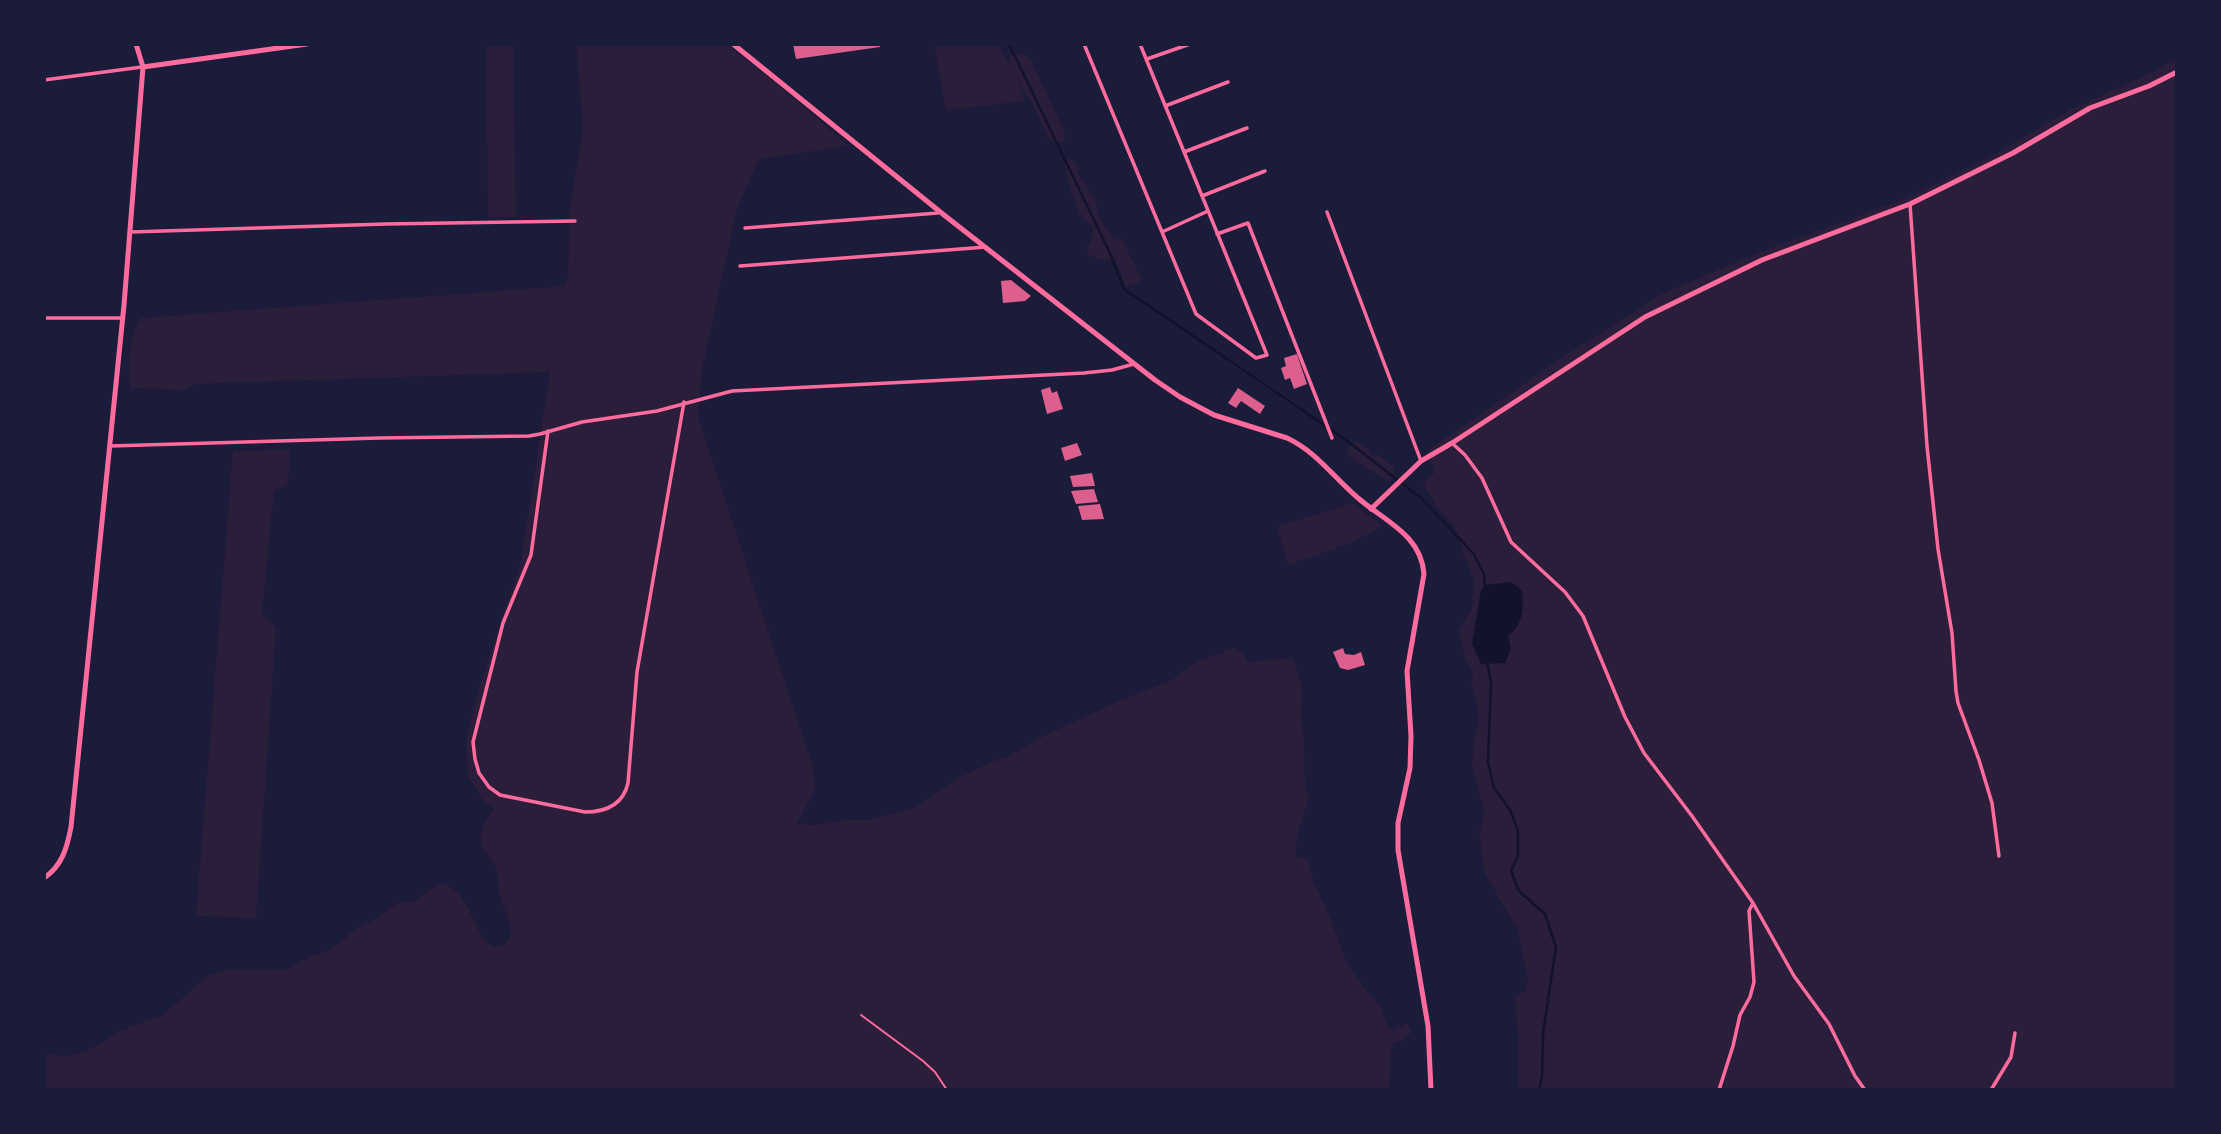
<!DOCTYPE html>
<html>
<head>
<meta charset="utf-8">
<style>
	body { margin:0 }
	#map { position:relative; width:2221px; height:1134px; overflow:hidden; background:#1b1b3a; font-family:Figtree,sans-serif }
	canvas { display:block }
	.frame { position:absolute; inset:0; border:46px solid #1b1b3a; pointer-events:none }
</style>
</head>
<body>
<div id="map">
<canvas width="2221" height="1134"></canvas>
<div class="frame"></div>
</div>
<script>
const ctx = document.querySelector('canvas').getContext('2d');
ctx.lineJoin = 'round';
function fill(path, color) {
  ctx.fillStyle = color;
  ctx.fill(path, 'evenodd');
}
function stroke(path, color, width, dash) {
  ctx.strokeStyle = color;
  ctx.lineWidth = width;
  ctx.lineCap = dash ? 'butt' : 'round';
  ctx.setLineDash(dash || []);
  ctx.stroke(path);
}
fill(new Path2D(`
	M 486,44 L 513,44 L 516,217 L 488,217 Z
	M 576,44 L 726,44 L 776,83 L 849,146 L 759,159 L 737,209 L 702,370 L 698,417 L 812,764 L 816,787 L 797,824 L 817,825 L 843,820 L 870,820 L 916,807 L 966,774 L 991,762 L 1005,758 L 1046,735 L 1121,700 L 1170,681 L 1197,662 L 1234,648 L 1243,654 L 1248,662 C 1264,661 1278,657 1294,659 L 1302,687 L 1301,718 L 1304,739 L 1305,787 L 1309,799 L 1297,835 L 1296,856 L 1308,859 L 1312,878 L 1331,920 L 1347,964 L 1365,989 L 1379,1004 L 1389,1028 L 1392,1031 L 1405,1024 L 1408,1024 L 1412,1032 L 1404,1039 L 1392,1044 L 1389,1090 L 44,1090 L 44,1024 L 45,1054 L 66,1056 L 84,1052 L 102,1043 L 119,1031 L 163,1015 L 207,976 L 226,970 L 246,969 L 286,970 L 309,957 L 332,949 L 356,929 L 374,920 L 396,904 L 416,901 L 437,884 C 474,882 474,955 501,946 C 523,939 501,905 499,892 C 497,884 500,873 495,866 C 491,858 483,852 481,843 C 479,830 487,818 494,808 L 484,802 L 468,776 L 466,740 L 480,685 L 521,562 L 550,372 L 195,384 L 184,390 L 130,388 C 128,365 129,338 141,318 L 565,286 L 568,275 L 570,207 L 583,131 Z
	M 934,44 L 999,44 L 1009,66 L 1010,56 L 1019,52 L 1030,58 L 1063,129 L 1066,139 L 1059,143 L 1048,138 L 1031,101 L 1018,83 L 1025,101 L 946,110 Z
	M 2177,58 L 2177,1090 L 1518,1090 L 1519,1053 L 1515,996 L 1525,992 L 1528,982 L 1518,930 L 1485,874 L 1479,833 L 1485,813 L 1472,765 L 1474,739 L 1478,724 L 1477,702 L 1471,685 L 1473,673 L 1465,658 L 1459,631 L 1472,608 L 1474,583 L 1454,525 L 1437,507 L 1423,484 L 1435,472 L 1427,451 L 1557,361 L 1660,295 L 1755,254 L 1904,199 L 1999,152 L 2067,111 L 2153,72 Z
	M 1068,158 L 1077,163 L 1078,173 L 1095,198 L 1098,215 L 1115,240 L 1122,238 L 1142,281 L 1126,287 L 1115,259 L 1103,260 L 1089,256 L 1086,248 L 1091,242 L 1093,226 L 1081,217 L 1068,183 L 1065,165 Z
	M 1357,442 L 1368,448 L 1371,455 L 1378,455 L 1394,467 L 1394,475 L 1390,482 L 1355,461 L 1347,453 L 1350,445 Z
	M 290,450 L 288,484 L 274,491 L 262,613 L 276,628 L 256,918 L 196,916 L 233,451 Z
	M 1352,503 L 1381,525 L 1379,529 L 1348,544 L 1288,565 L 1277,527 Z`), '#2a1e3b');
fill(new Path2D(`
	M 1511,582 L 1522,590 C 1524,607 1523,626 1508,636 L 1511,649 L 1505,663 L 1481,664 L 1472,644 L 1481,590 L 1486,585 Z`), '#12122b');
stroke(new Path2D(`
	M 1009,44 L 1109,251 L 1124,289 L 1342,437 L 1422,499 L 1473,553 L 1484,574 L 1485,588
	M 1487,661 L 1491,684 L 1488,762 L 1494,788 L 1510,810 L 1518,831 L 1518,856 L 1511,871 L 1519,891 L 1545,914 L 1556,947 L 1543,1033 L 1542,1077 L 1539,1090`), '#12122b', 2.5);
fill(new Path2D(`
	M 793,44 L 879,44 L 880,47 L 796,59 Z
	M 1011,280 L 1031,296 L 1025,301 L 1003,303 L 1001,281 Z
	M 1297,354 L 1307,384 L 1294,389 L 1290,378 L 1285,380 L 1281,368 L 1286,366 L 1284,358 Z
	M 1050,387 L 1052,393 L 1057,391 L 1063,409 L 1047,414 L 1041,390 Z
	M 1238,388 L 1265,406 L 1260,414 L 1241,401 L 1236,408 L 1228,403 Z
	M 1077,443 L 1082,455 L 1065,461 L 1061,448 Z
	M 1092,473 L 1095,486 L 1073,487 L 1070,476 Z
	M 1094,489 L 1098,502 L 1076,504 L 1071,491 Z
	M 1100,504 L 1104,519 L 1082,520 L 1078,506 Z
	M 1343,648 L 1345,654 L 1354,655 L 1361,652 L 1365,665 L 1348,670 L 1340,668 L 1333,652 Z`), '#dd5f8e');
stroke(new Path2D(`
	M 861,1015 L 923,1061 L 935,1072 L 947,1090`), '#ff6b9d', 2);
stroke(new Path2D(`
	M 1084,44 L 1196,314 L 1256,358 L 1267,355 L 1140,44
	M 1147,59 L 1190,44
	M 44,80 L 142,67
	M 1165,106 L 1228,82
	M 1184,152 L 1247,128
	M 1202,196 L 1265,171
	M 1910,204 L 1927,446 L 1938,549 L 1952,633 L 1956,691 L 1958,703 L 1979,760 L 1992,803 L 1999,856
	M 1327,212 L 1421,461
	M 745,228 L 938,213
	M 131,232 L 386,224 L 575,221
	M 1162,232 L 1208,211
	M 1217,234 L 1248,223 L 1332,438
	M 740,266 L 986,247
	M 44,318 L 122,318
	M 548,431 L 531,555 L 503,623 L 473,742 L 475,759 L 479,773 L 489,787 L 500,795 L 585,812 C 606,812 623,805 628,783 L 637,672 L 684,402
	M 1452,443 L 1465,455 L 1482,478 L 1511,542 L 1565,592 L 1583,616 L 1625,717 L 1644,753 L 1692,816 L 1753,903 L 1794,976 L 1829,1024 L 1855,1076 L 1865,1090
	M 110,446 L 379,438 L 529,436 L 540,434 L 582,422 L 657,411 L 732,391 L 1084,373 L 1112,370 L 1134,364
	M 1719,1090 L 1733,1046 L 1740,1015 L 1750,997 L 1754,982 L 1749,911 L 1753,903
	M 1991,1090 L 2011,1057 L 2015,1033`), '#ff6b9d', 3.5);
stroke(new Path2D(`
	M 1371,509 L 1421,461 L 1452,443 L 1645,317 L 1762,260 L 1910,204 L 2013,153 L 2090,108 L 2149,86 L 2177,72
	M 44,878 C 62,866 67,848 71,827 L 124,305 L 143,67`), '#ff6b9d', 5);
stroke(new Path2D(`
	M 136,44 L 143,67 L 307,44
	M 733,44 L 944,215 L 1155,380 L 1180,397 L 1214,415 L 1287,438 C 1317,452 1334,478 1358,498 C 1374,512 1395,523 1409,539 C 1418,549 1423,561 1424,574 L 1407,671 L 1411,736 L 1410,768 L 1398,823 L 1398,850 L 1428,1026 L 1431,1090`), '#ff6b9d', 5);
</script>
</body>
</html>
